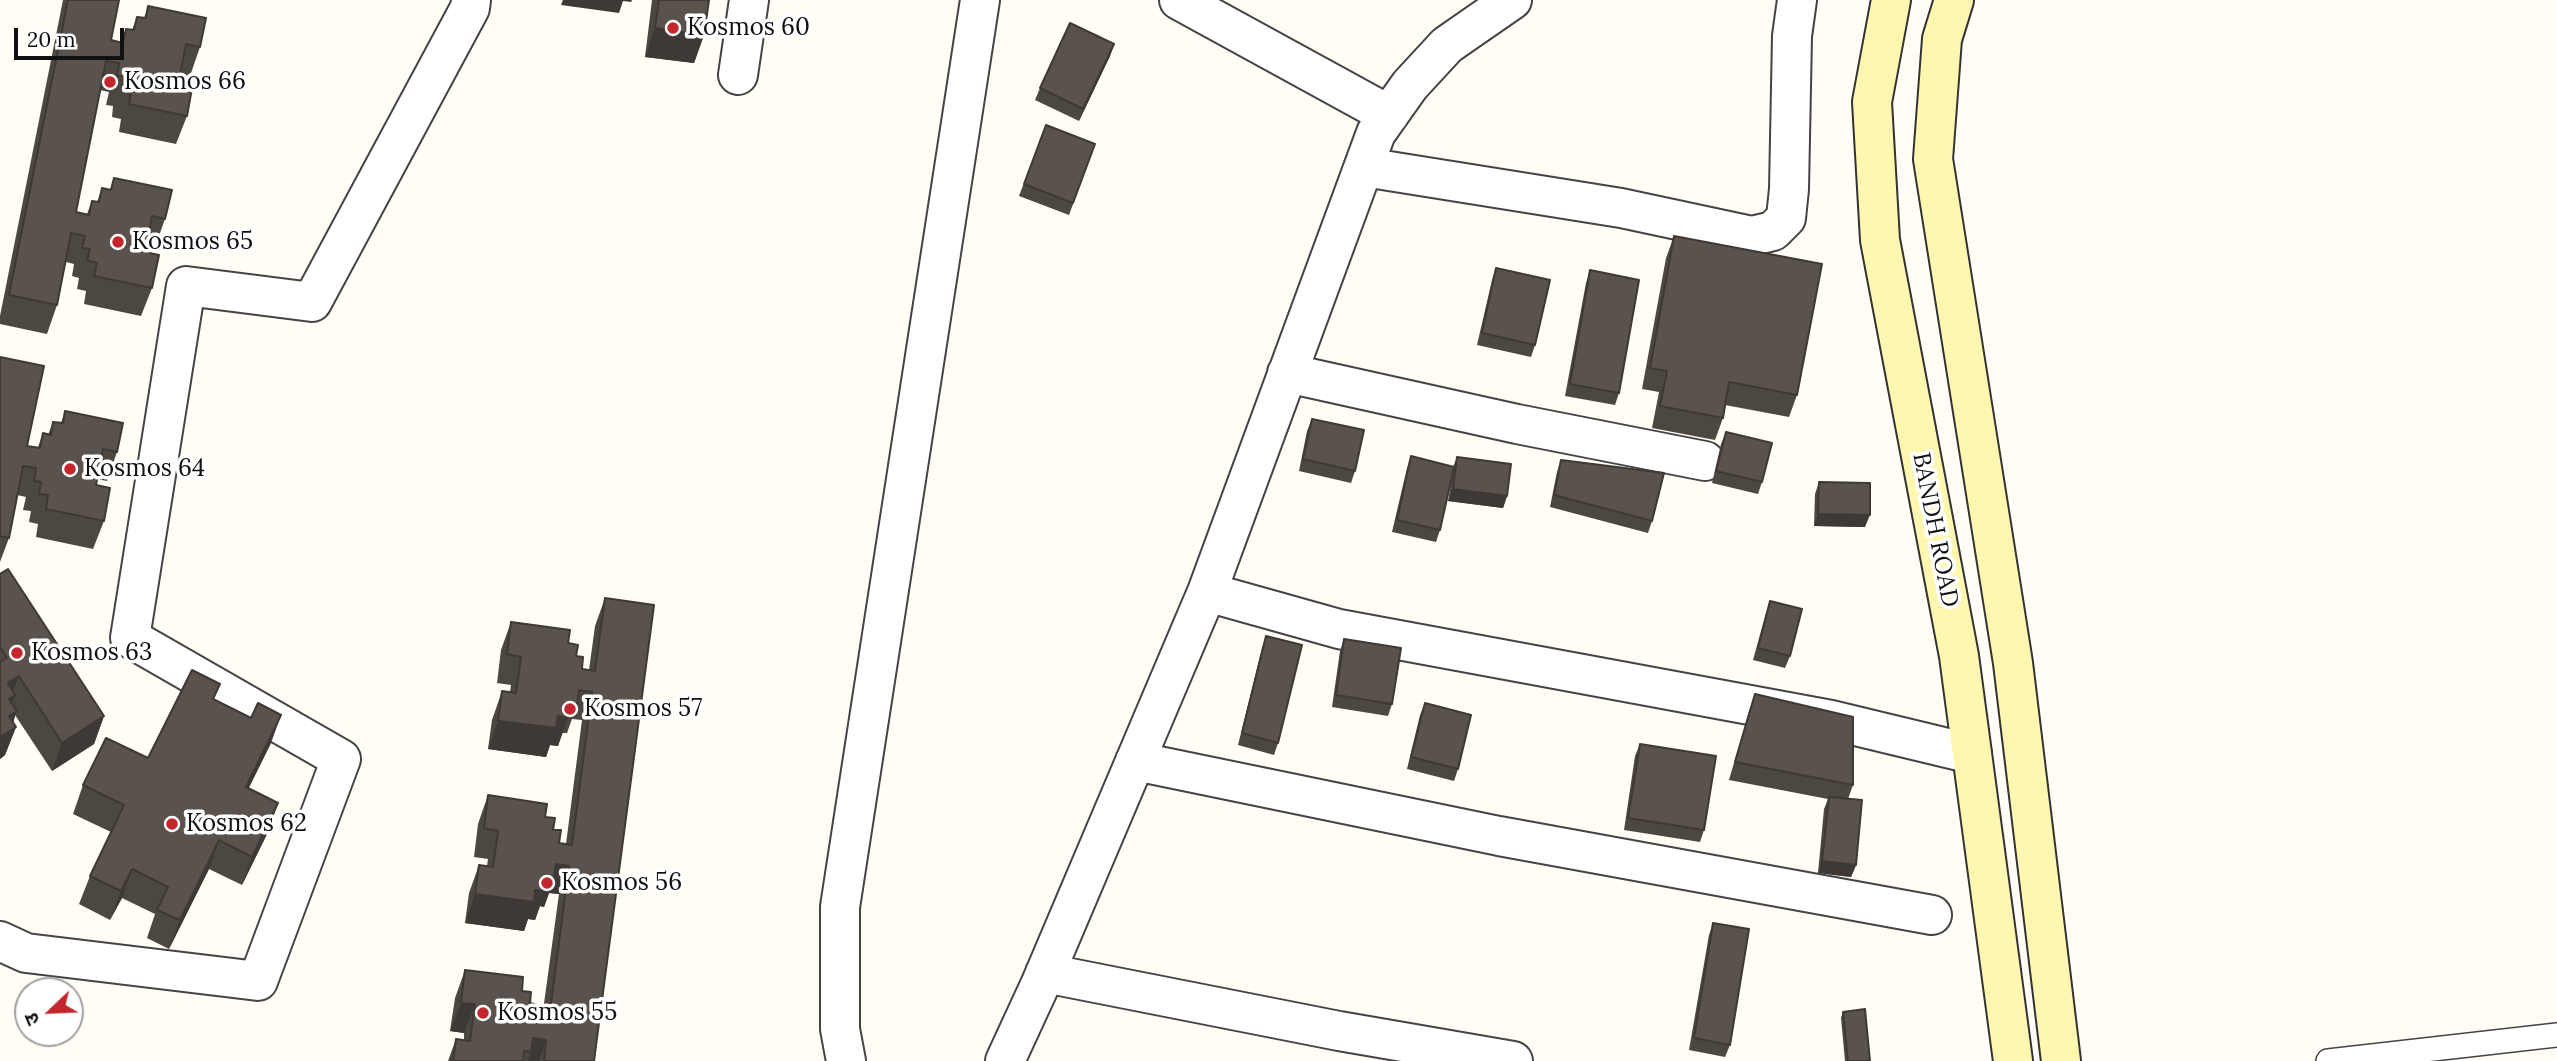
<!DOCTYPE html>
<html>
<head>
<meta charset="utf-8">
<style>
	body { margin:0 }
	#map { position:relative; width:2557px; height:1061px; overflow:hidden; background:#fffdf5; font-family:Lora,"Noto Sans Devanagari",serif }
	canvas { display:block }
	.north { position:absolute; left:14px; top:977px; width:70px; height:70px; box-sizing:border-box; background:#fff; border:2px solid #a0a0a0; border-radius:50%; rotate:247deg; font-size:19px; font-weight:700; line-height:28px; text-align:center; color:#111 }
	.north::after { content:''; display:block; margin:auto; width:24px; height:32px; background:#c4262e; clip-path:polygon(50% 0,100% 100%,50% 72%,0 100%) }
	.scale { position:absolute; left:14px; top:28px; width:110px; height:32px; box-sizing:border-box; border:4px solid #111; border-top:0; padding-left:9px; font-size:21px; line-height:24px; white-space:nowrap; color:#111; -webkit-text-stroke:5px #fff; paint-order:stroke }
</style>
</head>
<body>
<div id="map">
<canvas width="2557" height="1061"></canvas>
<div class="north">उ</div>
<div class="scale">20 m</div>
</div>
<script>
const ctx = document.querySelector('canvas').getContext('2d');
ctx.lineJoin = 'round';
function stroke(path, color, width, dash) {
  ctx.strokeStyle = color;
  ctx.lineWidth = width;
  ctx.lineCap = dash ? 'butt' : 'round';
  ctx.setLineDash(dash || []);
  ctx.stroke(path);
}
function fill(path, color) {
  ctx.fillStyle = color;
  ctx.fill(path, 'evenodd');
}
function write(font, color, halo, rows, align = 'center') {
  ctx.font = font + ' Lora,serif';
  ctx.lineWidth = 7;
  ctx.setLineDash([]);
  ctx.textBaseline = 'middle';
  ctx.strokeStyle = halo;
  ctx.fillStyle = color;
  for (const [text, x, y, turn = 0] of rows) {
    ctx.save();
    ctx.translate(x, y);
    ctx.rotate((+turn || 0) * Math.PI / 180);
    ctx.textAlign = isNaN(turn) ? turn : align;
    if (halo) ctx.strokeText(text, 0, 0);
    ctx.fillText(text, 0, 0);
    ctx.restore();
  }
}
const service = new Path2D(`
	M 2328,1061 L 2557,1035`);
const minor = new Path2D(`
	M 1179,0 L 1389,115
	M 738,75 L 749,0
	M 1364,167 L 1621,208 L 1752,236 L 1773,231 L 1786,218 L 1789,189 L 1792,36 L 1797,0
	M 1287,373 L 1517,424 L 1705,461
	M 1207,592 L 1339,629 L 1831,720 L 1972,754
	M 1135,761 L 1499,836 L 1932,915
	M 0,941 L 26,953 L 258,981 L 341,759 L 130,638 L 186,286 L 312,302 L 470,8 L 471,0
	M 1045,973 L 1339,1031 L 1513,1061
	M 1005,1061 L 1041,983 L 1207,592 L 1376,133 L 1410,85 L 1447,45 L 1512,0`);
const tertiary = new Path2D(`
	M 846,1061 L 840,1029 L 840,907 L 980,0`);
const secondary = new Path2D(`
	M 1891,0 L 1872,102 L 1880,240 L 1959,656 L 2013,1061
	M 1954,0 L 1942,39 L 1933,159 L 2013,663 L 2061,1061`);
stroke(service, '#444', 26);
stroke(minor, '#444', 42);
stroke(tertiary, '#444', 42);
stroke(secondary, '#333', 42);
stroke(service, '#fff', 23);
stroke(minor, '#fff', 38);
stroke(tertiary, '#fff', 38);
stroke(secondary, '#fff6b0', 38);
fill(new Path2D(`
	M 63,0 L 119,0 L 111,40 L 121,42 L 126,29 L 132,30 L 137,17 L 144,18 L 148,6 L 200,47 L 190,76 L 180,74 L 179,80 L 187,116 L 176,144 L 119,132 L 121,119 L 112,117 L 113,106 L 106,105 L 109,92 L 100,90 L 76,212 L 87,214 L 92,201 L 97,202 L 102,188 L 110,190 L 114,178 L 165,219 L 155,247 L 146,246 L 145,252 L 152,288 L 141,316 L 84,304 L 86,291 L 77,289 L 79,278 L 72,276 L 74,264 L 66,262 L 57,305 L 47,334 L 0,324 L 0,316 Z
	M 652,0 L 709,0 L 704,35 L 694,63 L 645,57 Z
	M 1114,44 L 1110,56 L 1079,121 L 1035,100 L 1040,88 Z
	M 1046,125 L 1095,144 L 1069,215 L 1019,196 Z
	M 1674,236 L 1797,395 L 1789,417 L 1725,405 L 1723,418 L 1715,440 L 1652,428 L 1659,392 L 1642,389 L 1666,258 Z
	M 1496,268 L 1535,345 L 1531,357 L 1477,345 L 1492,280 Z
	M 1590,270 L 1619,393 L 1615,405 L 1565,396 L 1586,283 Z
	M 0,357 L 27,446 L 38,447 L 43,433 L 48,435 L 53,422 L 61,423 L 65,411 L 117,452 L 107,481 L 97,479 L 96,485 L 104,521 L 93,549 L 36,537 L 38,524 L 29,522 L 31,511 L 23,510 L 26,497 L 17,495 L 9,538 L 0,562 Z
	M 1312,419 L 1355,471 L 1351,483 L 1299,471 L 1307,431 Z
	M 1726,432 L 1762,482 L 1758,494 L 1712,483 L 1721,444 Z
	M 1411,456 L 1453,467 L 1457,457 L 1507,496 L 1503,508 L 1448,501 L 1451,484 L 1440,530 L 1436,542 L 1392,532 L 1407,468 Z
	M 1561,460 L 1652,521 L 1648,533 L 1550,507 L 1557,472 Z
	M 1819,482 L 1865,527 L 1814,526 L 1815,494 Z
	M 0,574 L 104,716 L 94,744 L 52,771 L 15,715 L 13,723 L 16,727 L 5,755 L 0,759 Z
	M 605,598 L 594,1061 L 448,1061 L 456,1039 L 464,1040 L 464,1033 L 450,1031 L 455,998 L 465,970 L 522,991 L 530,1003 L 536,1017 L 542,1018 L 559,894 L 549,893 L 544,907 L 540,906 L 535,920 L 528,919 L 524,931 L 465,923 L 469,893 L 479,865 L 487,866 L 488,859 L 474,857 L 478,824 L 488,795 L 545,817 L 553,830 L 559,843 L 566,844 L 582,720 L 572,719 L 567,733 L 562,733 L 558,746 L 550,745 L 546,757 L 488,749 L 492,720 L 502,691 L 510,692 L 511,685 L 497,683 L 501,650 L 511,622 L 568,643 L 576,656 L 582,669 L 589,670 L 595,626 Z
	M 1770,601 L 1790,656 L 1785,668 L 1753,660 L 1766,613 Z
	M 1266,636 L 1278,743 L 1274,755 L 1238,745 L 1262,648 Z
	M 1344,639 L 1392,704 L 1388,716 L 1332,707 L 1340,651 Z
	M 1755,694 L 1853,785 L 1848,799 L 1856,865 L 1851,877 L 1818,873 L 1824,809 L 1828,799 L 1729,780 L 1749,711 Z
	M 215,700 L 271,743 L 248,789 L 278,803 L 268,832 L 242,885 L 209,869 L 169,949 L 147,938 L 155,914 L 122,898 L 110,920 L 79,904 L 90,876 L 111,832 L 73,814 L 83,785 L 148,758 Z
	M 1425,703 L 1458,769 L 1454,781 L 1407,769 L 1420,715 Z
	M 1640,744 L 1704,830 L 1700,842 L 1624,830 L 1635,756 Z
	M 1713,923 L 1730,1045 L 1725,1057 L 1689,1050 L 1709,935 Z
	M 1843,1012 L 1870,1061 L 1845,1061 L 1841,1018 Z`), '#4d4742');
fill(new Path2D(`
	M 563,0 L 632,0 L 631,2 L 623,1 L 619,13 L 561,5 Z
	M 655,28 L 704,35 L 694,63 L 645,57 Z
	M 1114,44 L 1110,56 L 1079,121 L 1083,109 Z
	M 1453,489 L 1507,496 L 1503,508 L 1448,501 Z
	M 1818,514 L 1870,515 L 1865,527 L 1814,526 Z
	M 19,676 L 10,698 L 15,695 L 5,724 L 8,683 Z
	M 17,711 L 10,731 L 16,727 L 5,755 L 0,759 L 0,737 L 9,716 Z
	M 281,715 L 271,743 L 235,816 L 246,787 Z
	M 104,716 L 94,744 L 52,771 L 62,743 Z
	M 558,716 L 568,718 L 558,746 L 550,745 L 546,757 L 488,749 L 498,721 Z
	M 278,803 L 268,832 L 242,885 L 252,857 Z
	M 219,840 L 209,869 L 169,949 L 180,920 Z
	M 1822,861 L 1856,865 L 1851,877 L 1818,873 Z
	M 556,864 L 569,866 L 559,894 L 549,893 L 544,907 L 540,906 L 535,920 L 528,919 L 524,931 L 465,923 L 475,894 L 535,890 L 547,878 Z
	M 132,869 L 122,898 L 110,920 L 121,891 Z
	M 461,1003 L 475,1004 L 464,1033 L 450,1031 Z
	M 533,1038 L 546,1040 L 539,1061 L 528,1061 L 531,1052 Z`), '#3f3936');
const building = new Path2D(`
	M 68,0 L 119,0 L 111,40 L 123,43 L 126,29 L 134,30 L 137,17 L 146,18 L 148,6 L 206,18 L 200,47 L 186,44 L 179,80 L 193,83 L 187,116 L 129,104 L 131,90 L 122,89 L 124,77 L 117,76 L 119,63 L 106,61 L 76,212 L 89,215 L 92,201 L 99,202 L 102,188 L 111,190 L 114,178 L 172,190 L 165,219 L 152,216 L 145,252 L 159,255 L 152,288 L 94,276 L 97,263 L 87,260 L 90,249 L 82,248 L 85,236 L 71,233 L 57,305 L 9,295 Z
	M 659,0 L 709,0 L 704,35 L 655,28 Z
	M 1070,23 L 1114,44 L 1083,109 L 1040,88 Z
	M 1046,125 L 1095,144 L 1073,203 L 1024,184 Z
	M 1674,236 L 1822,264 L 1797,395 L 1729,382 L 1723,418 L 1660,406 L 1667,371 L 1650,368 Z
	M 1496,268 L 1550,280 L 1535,345 L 1482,333 Z
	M 1590,270 L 1639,280 L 1619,393 L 1570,384 Z
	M 0,357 L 44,366 L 27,446 L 40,448 L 43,433 L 51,435 L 53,422 L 63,423 L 65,411 L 123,423 L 117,452 L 103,449 L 96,485 L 110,488 L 104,521 L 46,509 L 48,495 L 39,494 L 41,482 L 34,481 L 36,468 L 23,466 L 9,538 L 0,536 Z
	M 1312,419 L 1364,430 L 1355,471 L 1303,459 Z
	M 1726,432 L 1772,443 L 1762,482 L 1716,471 Z
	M 1411,456 L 1454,467 L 1440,530 L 1397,520 Z
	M 1457,457 L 1511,464 L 1507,496 L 1453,489 Z
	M 1561,460 L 1664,473 L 1652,521 L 1554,495 Z
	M 1819,482 L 1870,483 L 1870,515 L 1818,514 Z
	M 8,569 L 104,716 L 62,743 L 19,676 L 8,683 L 15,695 L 9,699 L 17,711 L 9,716 L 16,727 L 0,737 L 0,662 L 7,658 L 0,647 L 0,574 Z
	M 605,598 L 654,605 L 594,1061 L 544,1061 L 546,1040 L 533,1038 L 531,1052 L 524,1051 L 523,1061 L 453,1061 L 456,1039 L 470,1041 L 475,1004 L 461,1003 L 465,970 L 523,977 L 522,991 L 531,992 L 530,1003 L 537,1005 L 536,1017 L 549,1019 L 569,866 L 556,864 L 554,878 L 547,878 L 545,891 L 535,890 L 534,902 L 475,894 L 479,865 L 493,867 L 498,831 L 484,828 L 488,795 L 547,804 L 545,817 L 555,818 L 553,830 L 561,830 L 559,843 L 572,845 L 592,692 L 579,690 L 577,705 L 570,704 L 568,718 L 558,716 L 556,728 L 498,721 L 502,691 L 516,693 L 521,657 L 507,654 L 511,622 L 570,630 L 568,643 L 578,645 L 576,656 L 583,657 L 582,669 L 595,671 Z
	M 1770,601 L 1802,609 L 1790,656 L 1758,648 Z
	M 1266,636 L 1302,645 L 1278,743 L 1242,733 Z
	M 1344,639 L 1401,648 L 1392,704 L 1336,695 Z
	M 192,670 L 220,684 L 213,699 L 251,718 L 258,703 L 281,715 L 246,787 L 278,803 L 252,857 L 219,840 L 180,920 L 157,910 L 168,887 L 132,869 L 121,891 L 90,876 L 124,805 L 83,785 L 106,738 L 148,758 Z
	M 1755,694 L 1853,717 L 1853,785 L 1735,762 Z
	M 1425,703 L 1471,715 L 1458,769 L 1411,757 Z
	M 1640,744 L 1716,756 L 1704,830 L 1628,818 Z
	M 1829,797 L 1862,800 L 1856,865 L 1822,861 Z
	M 1713,923 L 1749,929 L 1730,1045 L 1694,1038 Z
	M 1865,1009 L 1870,1061 L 1848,1061 L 1843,1012 Z`);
fill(building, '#5a524d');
stroke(building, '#3f3936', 2);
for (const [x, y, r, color] of [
	[673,28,7,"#c4262e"],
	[110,82,7,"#c4262e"],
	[118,242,7,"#c4262e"],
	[70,469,7,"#c4262e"],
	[17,653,7,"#c4262e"],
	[570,709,7,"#c4262e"],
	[172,824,7,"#c4262e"],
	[547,883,7,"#c4262e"],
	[483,1013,7,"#c4262e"]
]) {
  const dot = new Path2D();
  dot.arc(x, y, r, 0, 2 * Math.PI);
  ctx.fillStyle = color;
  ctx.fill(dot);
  stroke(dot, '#fff', 2.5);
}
write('24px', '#111', '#fff', [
	["Kosmos 60",687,28],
	["Kosmos 66",124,82],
	["Kosmos 65",132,242],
	["Kosmos 64",84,469],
	["Kosmos 63",31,653],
	["Kosmos 57",584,709],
	["Kosmos 62",186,824],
	["Kosmos 56",561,883],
	["Kosmos 55",497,1013]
], 'left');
write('24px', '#111', '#fff', [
	["BANDH ROAD",1935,530,79]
]);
</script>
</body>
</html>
